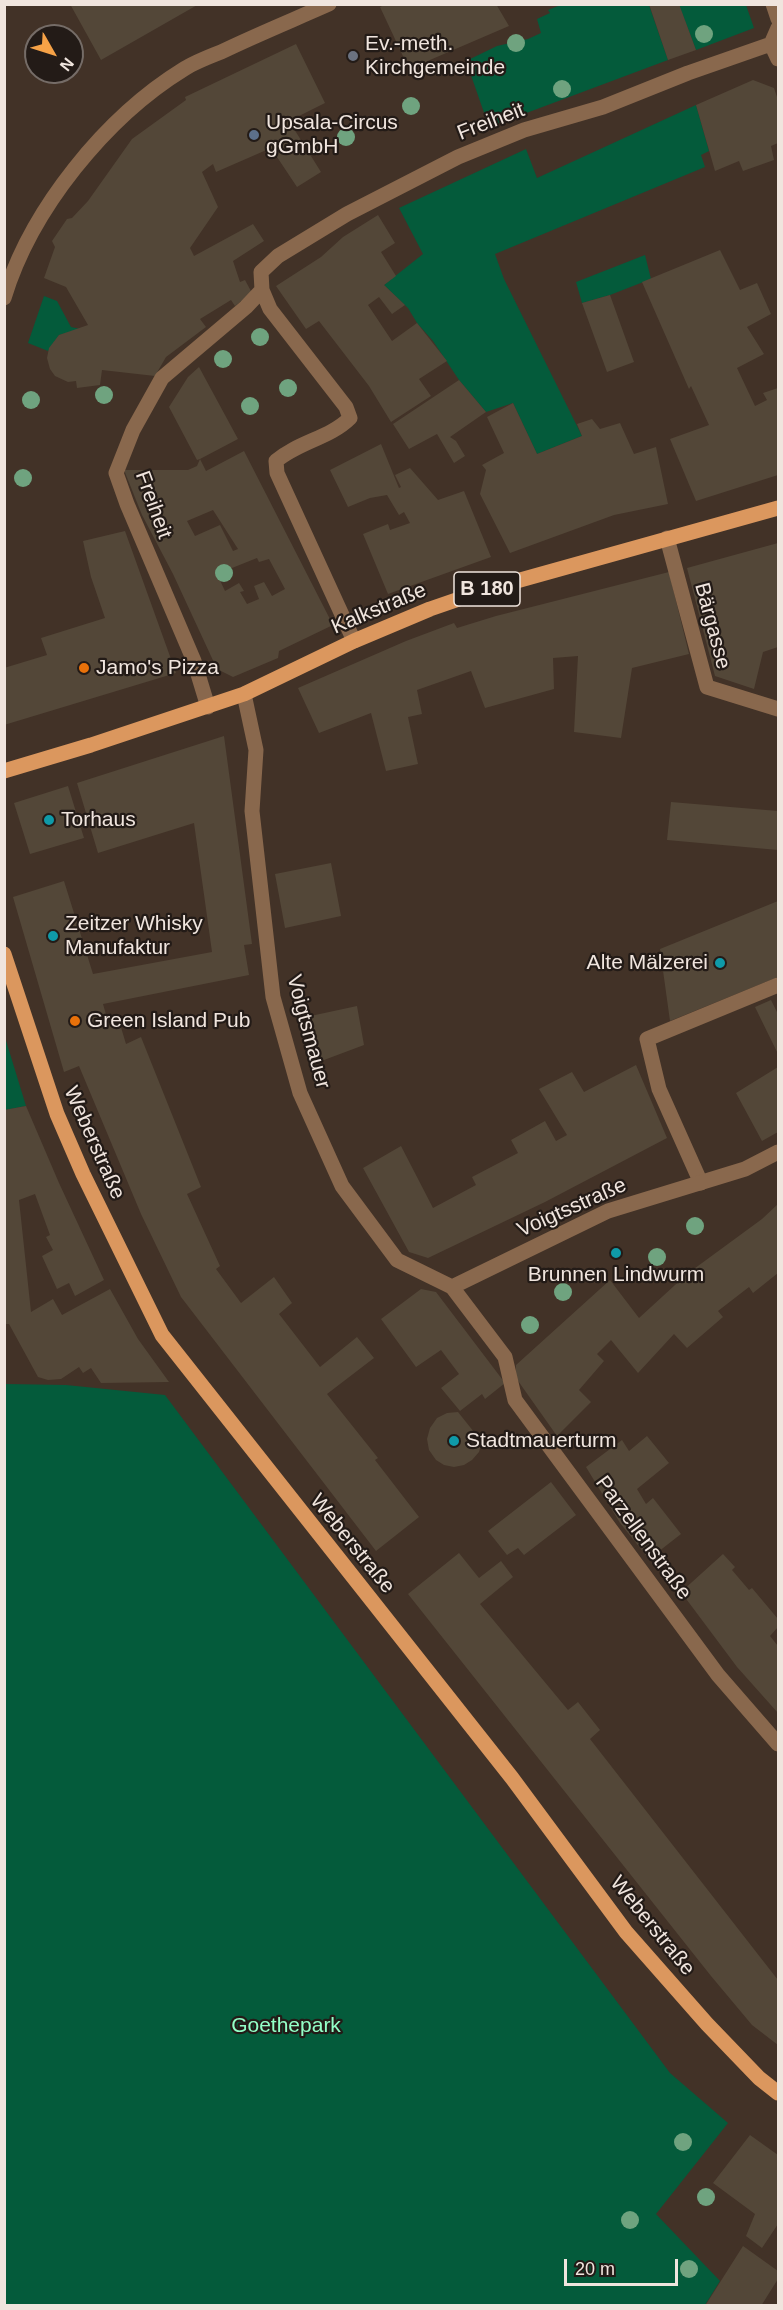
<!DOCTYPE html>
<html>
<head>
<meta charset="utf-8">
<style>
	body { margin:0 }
	#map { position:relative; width:783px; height:2310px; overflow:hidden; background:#423227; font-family:Helvetica,sans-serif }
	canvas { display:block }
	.frame { position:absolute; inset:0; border:6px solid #f0e5de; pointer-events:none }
	.north { position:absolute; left:24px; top:24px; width:60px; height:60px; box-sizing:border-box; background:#231b17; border:2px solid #756c67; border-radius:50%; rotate:129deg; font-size:16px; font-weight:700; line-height:24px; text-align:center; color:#f0e5de }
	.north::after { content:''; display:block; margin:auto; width:21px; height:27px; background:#f6a247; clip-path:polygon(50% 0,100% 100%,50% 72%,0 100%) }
	.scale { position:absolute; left:564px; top:2259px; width:114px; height:27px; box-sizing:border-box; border:3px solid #f0e5de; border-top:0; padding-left:8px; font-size:18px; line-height:21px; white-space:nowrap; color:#f0e5de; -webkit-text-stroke:4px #231b17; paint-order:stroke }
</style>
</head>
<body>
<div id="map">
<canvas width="783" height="2310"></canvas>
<div class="frame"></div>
<div class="north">N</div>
<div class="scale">20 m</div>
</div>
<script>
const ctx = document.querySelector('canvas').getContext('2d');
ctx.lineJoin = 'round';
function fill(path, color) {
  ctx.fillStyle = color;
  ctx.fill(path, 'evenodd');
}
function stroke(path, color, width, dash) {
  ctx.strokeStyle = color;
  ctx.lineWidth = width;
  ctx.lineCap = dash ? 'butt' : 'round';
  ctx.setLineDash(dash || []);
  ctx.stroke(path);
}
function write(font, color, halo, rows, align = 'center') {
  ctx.font = font + ' Helvetica,sans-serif';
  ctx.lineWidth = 4.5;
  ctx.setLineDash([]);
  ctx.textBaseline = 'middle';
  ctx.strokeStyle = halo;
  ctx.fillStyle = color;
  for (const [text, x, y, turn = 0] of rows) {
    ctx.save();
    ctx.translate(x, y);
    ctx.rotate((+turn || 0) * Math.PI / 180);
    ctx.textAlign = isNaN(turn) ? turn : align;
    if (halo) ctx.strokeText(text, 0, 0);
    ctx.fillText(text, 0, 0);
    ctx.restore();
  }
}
fill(new Path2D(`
	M 563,4 L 649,5 L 668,60 L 489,127 L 466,61 L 497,46 L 528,39 L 541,33 L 537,19 L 550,13 L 548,10 Z
	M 679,5 L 746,5 L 754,28 L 696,50 Z
	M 696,105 L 709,151 L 701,155 L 705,167 L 495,254 L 504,279 L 582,436 L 537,454 L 513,403 L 486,412 L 459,380 L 433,341 L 417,323 L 408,308 L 384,285 L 423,254 L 399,208 L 526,149 L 537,178 Z
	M 645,255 L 651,279 L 610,295 L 582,303 L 576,282 Z
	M 44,296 L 57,301 L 71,327 L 80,329 L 59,335 L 48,351 L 28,343 Z
	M 4,1034 L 26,1106 L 5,1110 L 4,1110 Z
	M 5,1384 L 66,1385 L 165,1395 L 670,2073 L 728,2123 L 656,2214 L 720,2281 L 705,2305 L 5,2305 Z`), '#045b3b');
fill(new Path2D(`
	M 70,4 L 199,4 L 101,60 Z
	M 386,4 L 496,4 L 509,26 L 409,69 L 380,7 Z
	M 649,4 L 679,4 L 696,50 L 668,60 Z
	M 296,44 L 325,103 L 289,121 L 321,172 L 297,187 L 271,148 L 216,172 L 213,164 L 202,172 L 218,207 L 190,248 L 194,256 L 253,224 L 264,241 L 233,261 L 240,282 L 245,280 L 252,293 L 235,306 L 231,300 L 200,319 L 206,327 L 166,357 L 155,376 L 102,370 L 100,385 L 77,388 L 76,381 L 68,382 L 55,376 L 50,369 L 47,358 L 49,348 L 59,335 L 88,325 L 66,287 L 44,278 L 55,247 L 52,241 L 67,219 L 72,218 L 88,201 L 132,139 L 186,100 L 185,97 Z
	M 753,80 L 774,88 L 778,100 L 778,143 L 771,146 L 774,160 L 743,171 L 739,161 L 715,171 L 696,105 Z
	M 378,215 L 395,243 L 381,252 L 396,276 L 384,285 L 405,305 L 392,314 L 379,297 L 368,305 L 392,341 L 417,323 L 447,361 L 419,379 L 431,396 L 391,422 L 369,386 L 319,321 L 306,329 L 276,286 L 321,257 L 343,237 Z
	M 720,250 L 740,290 L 757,283 L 771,314 L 747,327 L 764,354 L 737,368 L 755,406 L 767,400 L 763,393 L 778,388 L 778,475 L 696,501 L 670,439 L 709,425 L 691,386 L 689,389 L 642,282 Z
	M 610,295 L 634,362 L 607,372 L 582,303 Z
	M 199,367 L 238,439 L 200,459 L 206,471 L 244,451 L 333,625 L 279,651 L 278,658 L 233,677 L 217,669 L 173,574 L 142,515 L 124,470 L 188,470 L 197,466 L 200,459 L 197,460 L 169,407 L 188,377 ZM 213,510 L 238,549 L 233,551 L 220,525 L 195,536 L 187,521 ZM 257,558 L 259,562 L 269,559 L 285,589 L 272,596 L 264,582 L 254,586 L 259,599 L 247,604 L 240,592 L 244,591 L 239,583 L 225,591 L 217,574 Z
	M 459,380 L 486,412 L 450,437 L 456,441 L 465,456 L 454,463 L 437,434 L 409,449 L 393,424 Z
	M 513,403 L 537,454 L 582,436 L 577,424 L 592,419 L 600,429 L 620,423 L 634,454 L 656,447 L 668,504 L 614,515 L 510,553 L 480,494 L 486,470 L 482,465 L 504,453 L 487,417 Z
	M 381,444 L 399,488 L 401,487 L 395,475 L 410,468 L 438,500 L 464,491 L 491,557 L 388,594 L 363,534 L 388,524 L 390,530 L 410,523 L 404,512 L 399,515 L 387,495 L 370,498 L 348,507 L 330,470 Z
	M 125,531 L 176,673 L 4,725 L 4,668 L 47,655 L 41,638 L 105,618 L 91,577 L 83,541 Z
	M 778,543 L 778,647 L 763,652 L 754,689 L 715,676 L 687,568 Z
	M 669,572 L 689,654 L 632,668 L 621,738 L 574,732 L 578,656 L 553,658 L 554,689 L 485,708 L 471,671 L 417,690 L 422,714 L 408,717 L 418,764 L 386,771 L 371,713 L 319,733 L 298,688 L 406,641 L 454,623 L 457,628 L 496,616 Z
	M 224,736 L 252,944 L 244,945 L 249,975 L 103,1004 L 107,1018 L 117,1014 L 126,1044 L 141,1037 L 201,1187 L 187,1194 L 220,1266 L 216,1269 L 241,1303 L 274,1277 L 292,1303 L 279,1314 L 320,1367 L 357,1337 L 374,1358 L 327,1394 L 378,1458 L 375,1460 L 419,1517 L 376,1551 L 181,1297 L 141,1214 L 79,1066 L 64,1072 L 13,897 L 64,881 L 93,974 L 212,952 L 194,823 L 98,853 L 77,783 Z
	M 68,786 L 84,838 L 30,854 L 14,803 Z
	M 671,802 L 778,811 L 778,850 L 667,840 Z
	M 331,863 L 341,916 L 285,928 L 275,874 Z
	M 778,901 L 778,977 L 670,1021 L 660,949 Z
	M 771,1000 L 778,1014 L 778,1054 L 755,1007 Z
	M 357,1006 L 364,1045 L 316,1063 L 306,1017 Z
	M 636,1065 L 667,1138 L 545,1202 L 428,1258 L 409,1252 L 363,1168 L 401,1146 L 433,1208 L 476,1185 L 472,1177 L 518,1153 L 511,1140 L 545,1121 L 556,1141 L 567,1135 L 539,1089 L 572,1072 L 584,1092 Z
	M 778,1067 L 778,1132 L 762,1141 L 736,1093 Z
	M 26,1106 L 59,1183 L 104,1280 L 75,1296 L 69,1283 L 57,1289 L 42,1256 L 53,1250 L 46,1237 L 50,1235 L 35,1194 L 19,1200 L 31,1312 L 53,1299 L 62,1315 L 110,1289 L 138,1339 L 169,1382 L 101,1383 L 91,1368 L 83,1373 L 79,1367 L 61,1379 L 48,1380 L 38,1377 L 9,1324 L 4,1324 L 4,1110 Z
	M 778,1204 L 778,1273 L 753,1293 L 749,1287 L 718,1311 L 723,1317 L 687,1348 L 674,1334 L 638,1373 L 611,1340 L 597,1354 L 604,1361 L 579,1390 L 591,1402 L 557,1436 L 516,1378 L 516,1365 L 610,1280 L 639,1318 L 687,1274 L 762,1219 Z
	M 421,1289 L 436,1292 L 505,1383 L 485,1399 L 482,1394 L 460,1411 L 441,1388 L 459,1374 L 441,1350 L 416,1367 L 381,1319 Z
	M 458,1412 L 482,1442 L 479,1452 L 472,1460 L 464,1465 L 454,1467 L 444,1465 L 436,1460 L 429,1450 L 427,1439 L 430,1428 L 437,1418 L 447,1413 Z
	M 647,1436 L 669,1463 L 637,1489 L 646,1504 L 653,1498 L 681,1534 L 649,1559 L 620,1523 L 586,1467 L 622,1440 L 629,1451 Z
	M 551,1482 L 576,1515 L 524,1555 L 518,1548 L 507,1555 L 488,1531 Z
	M 459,1553 L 479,1578 L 501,1561 L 513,1577 L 480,1604 L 568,1710 L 578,1702 L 600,1730 L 590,1739 L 778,1980 L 778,2045 L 752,2025 L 711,1976 L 408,1594 Z
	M 723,1554 L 735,1567 L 732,1570 L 749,1590 L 752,1588 L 778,1619 L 778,1627 L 770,1636 L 778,1646 L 778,1713 L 737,1667 L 681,1592 Z
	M 750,2135 L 778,2155 L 778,2224 L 762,2248 L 746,2236 L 755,2214 L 713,2183 Z
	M 743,2246 L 778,2271 L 778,2279 L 761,2306 L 705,2306 Z`), '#534738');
stroke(new Path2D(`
	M 667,538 L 707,687 L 778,709
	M 701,1183 L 659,1089 L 647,1039 L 778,985`), '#89684d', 15);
stroke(new Path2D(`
	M 773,4 L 778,19
	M 778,28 L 771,44 L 778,59
	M 4,298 C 31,209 106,117 184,69 C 195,62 208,57 221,52 C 256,35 293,20 329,4
	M 354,641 L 277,473 L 276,461 C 298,442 330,438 350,418 L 346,407 L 270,309 L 262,290 L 261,272 L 278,256 L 347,214 L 458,157 L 524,130 L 603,107 L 688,73 L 771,44
	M 244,694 L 256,750 L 252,811 L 273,997 L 300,1093 L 342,1186 L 397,1260 L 452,1287 L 505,1357 L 515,1400 L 718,1675 L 778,1744
	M 208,707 L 194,661 L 127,504 L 116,473 L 133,430 L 162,378 L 246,307 L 262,290
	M 452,1287 L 608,1211 L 745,1169 L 778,1152`), '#89684d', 15);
stroke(new Path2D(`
	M 4,771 L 91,745 L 244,694 L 354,641 L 430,609 L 488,589 L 778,508
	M 4,954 L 57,1114 L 83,1174 L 162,1335 L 512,1778 L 626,1932 L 707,2024 L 759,2078 L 778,2093`), '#db975e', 15);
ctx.fillStyle = '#6fa37f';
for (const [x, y] of [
	[704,34],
	[516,43],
	[562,89],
	[411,106],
	[346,137],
	[260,337],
	[223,359],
	[288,388],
	[104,395],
	[31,400],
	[250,406],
	[23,478],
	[224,573],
	[695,1226],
	[657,1257],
	[563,1292],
	[530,1325],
	[683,2142],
	[706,2197],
	[630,2220],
	[689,2269]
]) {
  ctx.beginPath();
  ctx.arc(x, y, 9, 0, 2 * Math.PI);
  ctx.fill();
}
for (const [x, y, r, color] of [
	[353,56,6,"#6b7280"],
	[254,135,6,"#5c6f8a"],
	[84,668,6,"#e8710a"],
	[49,820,6,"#0f9aa8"],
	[53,936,6,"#0f9aa8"],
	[720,963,6,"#0f9aa8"],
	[75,1021,6,"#e8710a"],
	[616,1253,6,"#0f9aa8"],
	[454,1441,6,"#0f9aa8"]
]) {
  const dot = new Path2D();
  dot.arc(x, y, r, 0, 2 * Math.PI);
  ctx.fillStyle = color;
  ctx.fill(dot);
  stroke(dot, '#231b17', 2);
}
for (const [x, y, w] of [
	[487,589,66]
]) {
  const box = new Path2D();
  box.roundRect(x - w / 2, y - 17, w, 34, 4.5);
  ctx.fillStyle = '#231b17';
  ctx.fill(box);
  stroke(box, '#f0e5de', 1.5);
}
write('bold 20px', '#f0e5de', null, [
	["B 180",487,589]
]);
write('21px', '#f0e5de', '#231b17', [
	["Ev.-meth.",365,44],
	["Kirchgemeinde",365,68],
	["Upsala-Circus",266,123],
	["gGmbH",266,147],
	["Jamo's Pizza",96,668],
	["Torhaus",61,820],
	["Zeitzer Whisky",65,924],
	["Manufaktur",65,948],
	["Alte Mälzerei",708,963,"right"],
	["Green Island Pub",87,1021],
	["Brunnen Lindwurm",616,1275,"center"],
	["Stadtmauerturm",466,1441]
], 'left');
write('21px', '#f0e5de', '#231b17', [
	["Freiheit",491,122,-21],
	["Freiheit",153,505,70],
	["Kalkstraße",379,609,-23],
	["Bärgasse",712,626,75],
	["Voigtsmauer",308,1032,75],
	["Weberstraße",94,1143,66],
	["Voigtsstraße",572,1208,-24],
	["Parzellenstraße",643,1538,54],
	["Weberstraße",352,1544,51],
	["Weberstraße",652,1926,51]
]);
write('21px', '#93ffc7', '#231b17', [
	["Goethepark",286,2026]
]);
</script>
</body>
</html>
